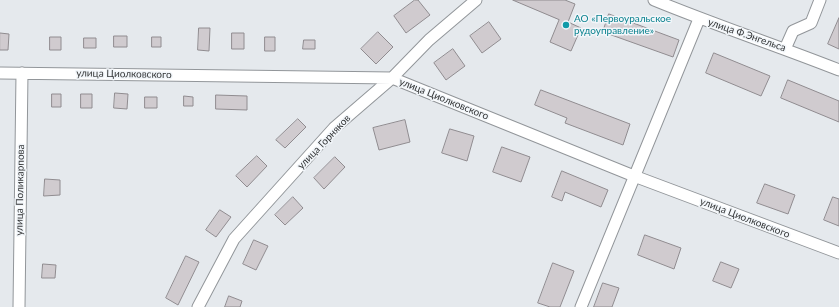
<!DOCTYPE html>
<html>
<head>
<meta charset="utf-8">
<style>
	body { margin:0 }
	canvas { display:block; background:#e5e9ed }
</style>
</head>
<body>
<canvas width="839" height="307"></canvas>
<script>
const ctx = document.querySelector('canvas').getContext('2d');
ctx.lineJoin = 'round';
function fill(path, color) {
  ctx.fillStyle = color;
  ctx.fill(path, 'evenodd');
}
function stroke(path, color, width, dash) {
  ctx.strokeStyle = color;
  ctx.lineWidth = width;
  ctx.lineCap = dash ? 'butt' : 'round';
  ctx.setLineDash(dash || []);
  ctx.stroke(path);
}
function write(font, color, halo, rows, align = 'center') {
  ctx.font = font + ' Lato,sans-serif';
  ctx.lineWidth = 3;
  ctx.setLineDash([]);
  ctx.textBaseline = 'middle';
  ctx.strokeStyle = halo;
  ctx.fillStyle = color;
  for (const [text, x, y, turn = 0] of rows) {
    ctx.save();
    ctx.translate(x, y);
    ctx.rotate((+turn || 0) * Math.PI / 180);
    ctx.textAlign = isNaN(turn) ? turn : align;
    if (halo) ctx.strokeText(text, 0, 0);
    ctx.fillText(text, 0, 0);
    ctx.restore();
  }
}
const building = new Path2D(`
	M 415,0 L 418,0 L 430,15 L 406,33 L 394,16 Z
	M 513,0 L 565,0 L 575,4 L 568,22 L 581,28 L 571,51 L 550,42 L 559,20 Z
	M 609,14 L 679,40 L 673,57 L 603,32 Z
	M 839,18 L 839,49 L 828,44 Z
	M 489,22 L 501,39 L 482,53 L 470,36 Z
	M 199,28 L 210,28 L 209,51 L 198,50 Z
	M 378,32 L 393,47 L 376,64 L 361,49 Z
	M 0,33 L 9,34 L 8,50 L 0,50 Z
	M 232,33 L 244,33 L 244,49 L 232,49 Z
	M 114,36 L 127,36 L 127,47 L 114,47 Z
	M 50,37 L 61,37 L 61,50 L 50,50 Z
	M 152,37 L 161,37 L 161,47 L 152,47 Z
	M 265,37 L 275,37 L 275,51 L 265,51 Z
	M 84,38 L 96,38 L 96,48 L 84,48 Z
	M 304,40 L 315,40 L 315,49 L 303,49 Z
	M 453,49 L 465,66 L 446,80 L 434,63 Z
	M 714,53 L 770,76 L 761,96 L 706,73 Z
	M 788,80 L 839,101 L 839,122 L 781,98 Z
	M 541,90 L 630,124 L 623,145 L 565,123 L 567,118 L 535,105 Z
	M 115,93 L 128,94 L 127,109 L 114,108 Z
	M 52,94 L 61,94 L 61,107 L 52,107 Z
	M 81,94 L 92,94 L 92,108 L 81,108 Z
	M 216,95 L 247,96 L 247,110 L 216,109 Z
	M 184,96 L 193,97 L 193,106 L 184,106 Z
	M 145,97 L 157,97 L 157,108 L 145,108 Z
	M 298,119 L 306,127 L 285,148 L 276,140 Z
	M 405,120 L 410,142 L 379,150 L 373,128 Z
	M 450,129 L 474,136 L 467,161 L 442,153 Z
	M 502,147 L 530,157 L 521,182 L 493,172 Z
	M 257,156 L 267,166 L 247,187 L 236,176 Z
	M 335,157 L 345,167 L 324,189 L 314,178 Z
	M 562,171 L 608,190 L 601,207 L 565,192 L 562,201 L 552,197 Z
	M 45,179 L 60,180 L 60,195 L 44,196 Z
	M 765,184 L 795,195 L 788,214 L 757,203 Z
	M 293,197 L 303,208 L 285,225 L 275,215 Z
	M 833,197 L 839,199 L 839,226 L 824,220 Z
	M 220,210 L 231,217 L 216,237 L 206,230 Z
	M 645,235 L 681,248 L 674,269 L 638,255 Z
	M 254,240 L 268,246 L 256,270 L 243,264 Z
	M 186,256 L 199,262 L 178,305 L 166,298 Z
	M 721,262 L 739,269 L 731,288 L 713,281 Z
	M 553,263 L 574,271 L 560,307 L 550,307 L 538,303 Z
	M 43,264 L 56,265 L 55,278 L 42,278 Z
	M 603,283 L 619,288 L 612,307 L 594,307 Z
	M 229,296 L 242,301 L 240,307 L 225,307 Z`);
fill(building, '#d0cbcf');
stroke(building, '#908c90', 1);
const minor = new Path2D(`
	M 654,0 C 715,25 778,46 839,70
	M 785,49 L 793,31 L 811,23 L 820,0
	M 0,73 L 392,78 L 634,176 L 839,253
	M 19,307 L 22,73
	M 198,307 L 234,239 L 334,128 L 392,78 L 429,40 L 476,0
	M 581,307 L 699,19`);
stroke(minor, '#92969a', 13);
stroke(minor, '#fff', 11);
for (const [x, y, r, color] of [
	[566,25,4,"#0f9aa8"]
]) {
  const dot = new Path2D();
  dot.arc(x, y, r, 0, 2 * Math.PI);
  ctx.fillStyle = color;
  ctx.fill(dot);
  stroke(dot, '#f2f6fa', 1.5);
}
write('10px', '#0d838f', '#f2f6fa', [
	["АО «Первоуральское",574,19],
	["рудоуправление»",574,31]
], 'left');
write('10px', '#343637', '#f2f6fa', [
	["улица Ф.Энгельса",747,35,19],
	["улица Циолковского",124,74,1],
	["улица Циолковского",444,99,22],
	["улица Горняков",324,142,-46],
	["улица Поликарпова",20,190,-89],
	["улица Циолковского",745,218,21]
]);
</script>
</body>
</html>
